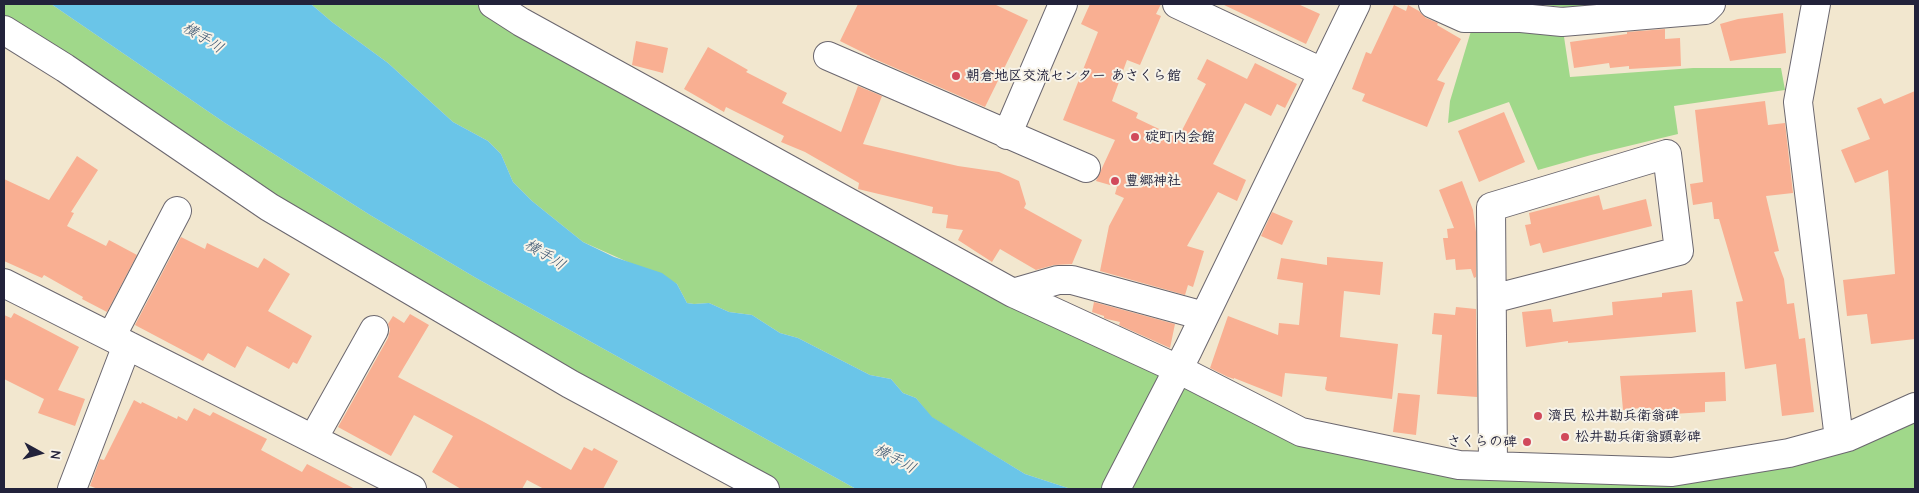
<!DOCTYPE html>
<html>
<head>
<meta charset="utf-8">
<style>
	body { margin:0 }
	#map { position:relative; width:1919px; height:493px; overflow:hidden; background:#f2e7cf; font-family:"Comic Neue",sans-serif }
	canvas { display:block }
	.frame { position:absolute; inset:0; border:5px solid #22223b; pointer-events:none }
	.north { position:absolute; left:15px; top:428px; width:50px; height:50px; -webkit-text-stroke:4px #f7f3e8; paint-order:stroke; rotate:97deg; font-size:14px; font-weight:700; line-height:20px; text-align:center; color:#22223b }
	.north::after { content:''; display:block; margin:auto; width:18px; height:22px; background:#22223b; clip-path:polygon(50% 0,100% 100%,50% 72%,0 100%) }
</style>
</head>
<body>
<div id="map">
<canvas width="1919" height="493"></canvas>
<div class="frame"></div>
<div class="north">N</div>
</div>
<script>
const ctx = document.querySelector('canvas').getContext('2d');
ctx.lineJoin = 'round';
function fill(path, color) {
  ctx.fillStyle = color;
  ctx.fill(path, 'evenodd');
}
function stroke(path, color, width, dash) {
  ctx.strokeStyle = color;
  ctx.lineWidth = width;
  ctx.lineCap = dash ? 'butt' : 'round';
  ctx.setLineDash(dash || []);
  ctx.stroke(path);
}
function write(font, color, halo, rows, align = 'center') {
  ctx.font = font + ' "Comic Neue","Klee One",sans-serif';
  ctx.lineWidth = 4;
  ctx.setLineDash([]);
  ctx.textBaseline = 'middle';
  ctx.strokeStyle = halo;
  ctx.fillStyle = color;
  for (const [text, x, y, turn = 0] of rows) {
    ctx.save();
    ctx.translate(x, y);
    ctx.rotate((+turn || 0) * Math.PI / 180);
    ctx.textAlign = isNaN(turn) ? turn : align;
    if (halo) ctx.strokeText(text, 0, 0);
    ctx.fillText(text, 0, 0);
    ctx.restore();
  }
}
fill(new Path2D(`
	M 4,4 L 51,4 L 225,123 L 370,215 L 476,278 L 856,489 L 765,489 L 570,384 L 4,30 Z
	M 311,4 L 493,4 L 1301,432 L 1459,465 L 1672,472 L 1915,407 L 1915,489 L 1071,489 L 1025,474 L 931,417 L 916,398 L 903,393 L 891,379 L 870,375 L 798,338 L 780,333 L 752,315 L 729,312 L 709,303 L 694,304 L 687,303 L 677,284 L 583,242 L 532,201 L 513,182 L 501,154 L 488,141 L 453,122 L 388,63 L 332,22 Z
	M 1533,4 L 1605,4 L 1605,5 L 1564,7 Z
	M 1563,30 L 1570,77 L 1693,68 L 1781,68 L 1785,90 L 1674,106 L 1678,134 L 1591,155 L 1538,170 L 1509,102 L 1448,123 L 1450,101 L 1471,31 Z`), '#a0d88a');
fill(new Path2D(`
	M 51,4 L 311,4 L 332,22 L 388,63 L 453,122 L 488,141 L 501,154 L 513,182 L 532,201 L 583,242 L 614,257 L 662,273 L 677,284 L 687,303 L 694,304 L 709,303 L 729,312 L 752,315 L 780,333 L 798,338 L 870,375 L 891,379 L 903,393 L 916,398 L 932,417 L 1025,474 L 1071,489 L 856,489 L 476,278 L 370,215 L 225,123 Z`), '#6ac5e8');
fill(new Path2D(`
	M 858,4 L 994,4 L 1028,20 L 985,107 L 870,57 L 870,56 L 840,41 Z
	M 1090,4 L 1161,4 L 1156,14 L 1161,16 L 1140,65 L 1127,60 L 1112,101 L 1138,113 L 1136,118 L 1178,138 L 1206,84 L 1197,79 L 1207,59 L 1247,79 L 1255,63 L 1297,84 L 1285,108 L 1277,104 L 1271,116 L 1245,103 L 1213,164 L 1246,180 L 1237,201 L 1218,192 L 1187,246 L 1204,251 L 1193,287 L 1188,285 L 1185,295 L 1100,271 L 1109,226 L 1124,198 L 1115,194 L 1117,187 L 1096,181 L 1115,140 L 1063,120 L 1098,32 L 1081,24 Z
	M 1222,4 L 1298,4 L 1320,14 L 1306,44 Z
	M 1394,5 L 1406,11 L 1408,5 L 1419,11 L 1426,18 L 1438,23 L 1437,25 L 1461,39 L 1437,80 L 1445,83 L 1427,127 L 1362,101 L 1365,94 L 1352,89 L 1366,52 L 1371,54 Z
	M 1783,13 L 1786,53 L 1730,61 L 1720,24 L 1738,19 Z
	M 1665,29 L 1665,39 L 1680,38 L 1681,66 L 1629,69 L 1629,66 L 1610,68 L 1609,63 L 1574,68 L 1570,42 L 1627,34 L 1627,32 Z
	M 636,41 L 668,48 L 663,73 L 632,65 Z
	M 708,47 L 748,70 L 746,72 L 787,93 L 782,103 L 841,132 L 858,86 L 882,96 L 863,144 L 958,166 L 999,172 L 1019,181 L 1026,204 L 1024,208 L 1082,240 L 1072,264 L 1054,265 L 1036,270 L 1000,249 L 992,262 L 958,240 L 963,230 L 946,228 L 948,215 L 932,213 L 933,207 L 858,189 L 859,183 L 805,152 L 781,142 L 784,136 L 726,107 L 724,112 L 684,89 Z
	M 1915,91 L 1915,339 L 1871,344 L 1867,314 L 1847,316 L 1843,280 L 1895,274 L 1888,170 L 1855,183 L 1841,150 L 1870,139 L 1857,108 L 1881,98 L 1884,104 Z
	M 1765,101 L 1768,125 L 1785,123 L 1793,193 L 1766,196 L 1779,251 L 1774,252 L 1784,279 L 1787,304 L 1794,303 L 1799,339 L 1805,338 L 1814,412 L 1782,416 L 1776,364 L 1745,369 L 1736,302 L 1743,301 L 1719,219 L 1714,219 L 1712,202 L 1693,205 L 1690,184 L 1703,182 L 1695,110 Z
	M 1504,112 L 1525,162 L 1479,182 L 1458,131 Z
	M 77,156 L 98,170 L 71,212 L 74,213 L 67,226 L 106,246 L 109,240 L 137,255 L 107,312 L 82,299 L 83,297 L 44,275 L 42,278 L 4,261 L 4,179 L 49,200 Z
	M 1462,181 L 1473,210 L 1476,232 L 1476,277 L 1474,278 L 1471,269 L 1456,270 L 1455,259 L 1446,260 L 1443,238 L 1448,238 L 1447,229 L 1454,228 L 1439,190 Z
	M 1599,195 L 1603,210 L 1646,199 L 1652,226 L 1543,253 L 1540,243 L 1530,246 L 1525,225 L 1531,224 L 1529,213 Z
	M 1272,212 L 1293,221 L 1282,245 L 1261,236 Z
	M 181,237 L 205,249 L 207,243 L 258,268 L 264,258 L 290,274 L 268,311 L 312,336 L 297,364 L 293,362 L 289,369 L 247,346 L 235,368 L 208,353 L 203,361 L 135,325 Z
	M 1327,257 L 1383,262 L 1380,295 L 1344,291 L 1340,337 L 1398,344 L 1392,399 L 1327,391 L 1325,389 L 1327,377 L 1285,373 L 1282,397 L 1234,378 L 1234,379 L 1228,377 L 1210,368 L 1228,316 L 1278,335 L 1279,323 L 1299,325 L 1303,283 L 1277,279 L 1281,258 L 1327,265 Z
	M 1692,290 L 1696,332 L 1568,343 L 1568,341 L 1526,347 L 1522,312 L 1551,309 L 1553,322 L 1613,315 L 1612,302 L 1662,297 L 1662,293 Z
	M 1094,302 L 1175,324 L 1170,348 L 1119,325 L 1120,322 L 1107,319 L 1104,318 L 1104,316 L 1092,312 Z
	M 1456,307 L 1476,309 L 1477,397 L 1437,394 L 1442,335 L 1432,334 L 1434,313 L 1455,315 Z
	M 14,313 L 79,347 L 58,390 L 85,399 L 75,426 L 38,413 L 44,399 L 4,379 L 4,315 L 11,318 Z
	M 410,314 L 429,325 L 398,377 L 484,422 L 571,470 L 584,447 L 592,451 L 594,448 L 618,461 L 603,489 L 605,489 L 544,489 L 527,480 L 522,489 L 461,489 L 432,472 L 453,436 L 414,415 L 391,456 L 338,427 L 388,338 L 390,330 L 388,324 L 393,316 L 404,323 Z
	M 1725,372 L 1726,401 L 1705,402 L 1705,412 L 1641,416 L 1641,408 L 1623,410 L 1620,376 Z
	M 1398,393 L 1420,395 L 1416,435 L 1393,432 Z
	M 134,400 L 141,404 L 142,402 L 177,419 L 178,416 L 187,421 L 194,408 L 210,416 L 213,412 L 267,439 L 261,450 L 302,472 L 307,464 L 355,489 L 98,489 L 90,486 L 100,459 L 104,460 Z`), '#f9af92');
const minor = new Path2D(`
	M 493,4 L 521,22 L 1013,293 L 1178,369 L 1301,432 L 1459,465 L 1672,472 L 1789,453 L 1848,437 L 1915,407
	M 1177,4 L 1322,72
	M 1433,4 L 1464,18 L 1521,18 L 1562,22 L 1705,10 L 1711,4
	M 1816,4 L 1798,102 L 1839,439
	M 4,30 L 65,68 L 269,207 L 570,384 L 765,489
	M 828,56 L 1086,168
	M 1007,135 L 1063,4
	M 4,283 L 412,489
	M 1013,293 L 1058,280 L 1072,280 L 1204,316
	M 1492,299 L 1679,251 L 1667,154 L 1491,207 L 1493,466
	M 111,337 L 177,211
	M 313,439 L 374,330
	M 72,489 L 127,345
	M 1116,489 L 1188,350 L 1356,4`);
stroke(minor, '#6b676f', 30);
stroke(minor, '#fff', 28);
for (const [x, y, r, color] of [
	[956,76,5,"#d1495b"],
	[1135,137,5,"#d1495b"],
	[1115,181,5,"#d1495b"],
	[1538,416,5,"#d1495b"],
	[1565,437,5,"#d1495b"],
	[1527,442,5,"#d1495b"]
]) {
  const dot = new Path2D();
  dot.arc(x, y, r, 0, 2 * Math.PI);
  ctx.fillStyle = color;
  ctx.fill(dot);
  stroke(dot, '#f7f3e8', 2);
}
write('bold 14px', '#22223b', '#f7f3e8', [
	["朝倉地区交流センター あさくら館",966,76],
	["碇町内会館",1145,137],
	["豊郷神社",1125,181],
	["濟民 松井勘兵衛翁碑",1548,416],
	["松井勘兵衛翁顕彰碑",1575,437],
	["さくらの碑",1517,442,"right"]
], 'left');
write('italic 15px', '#38536f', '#f7f3e8', [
	["横手川",203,38,32],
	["横手川",545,255,32],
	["横手川",895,459,29]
]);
</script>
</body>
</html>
